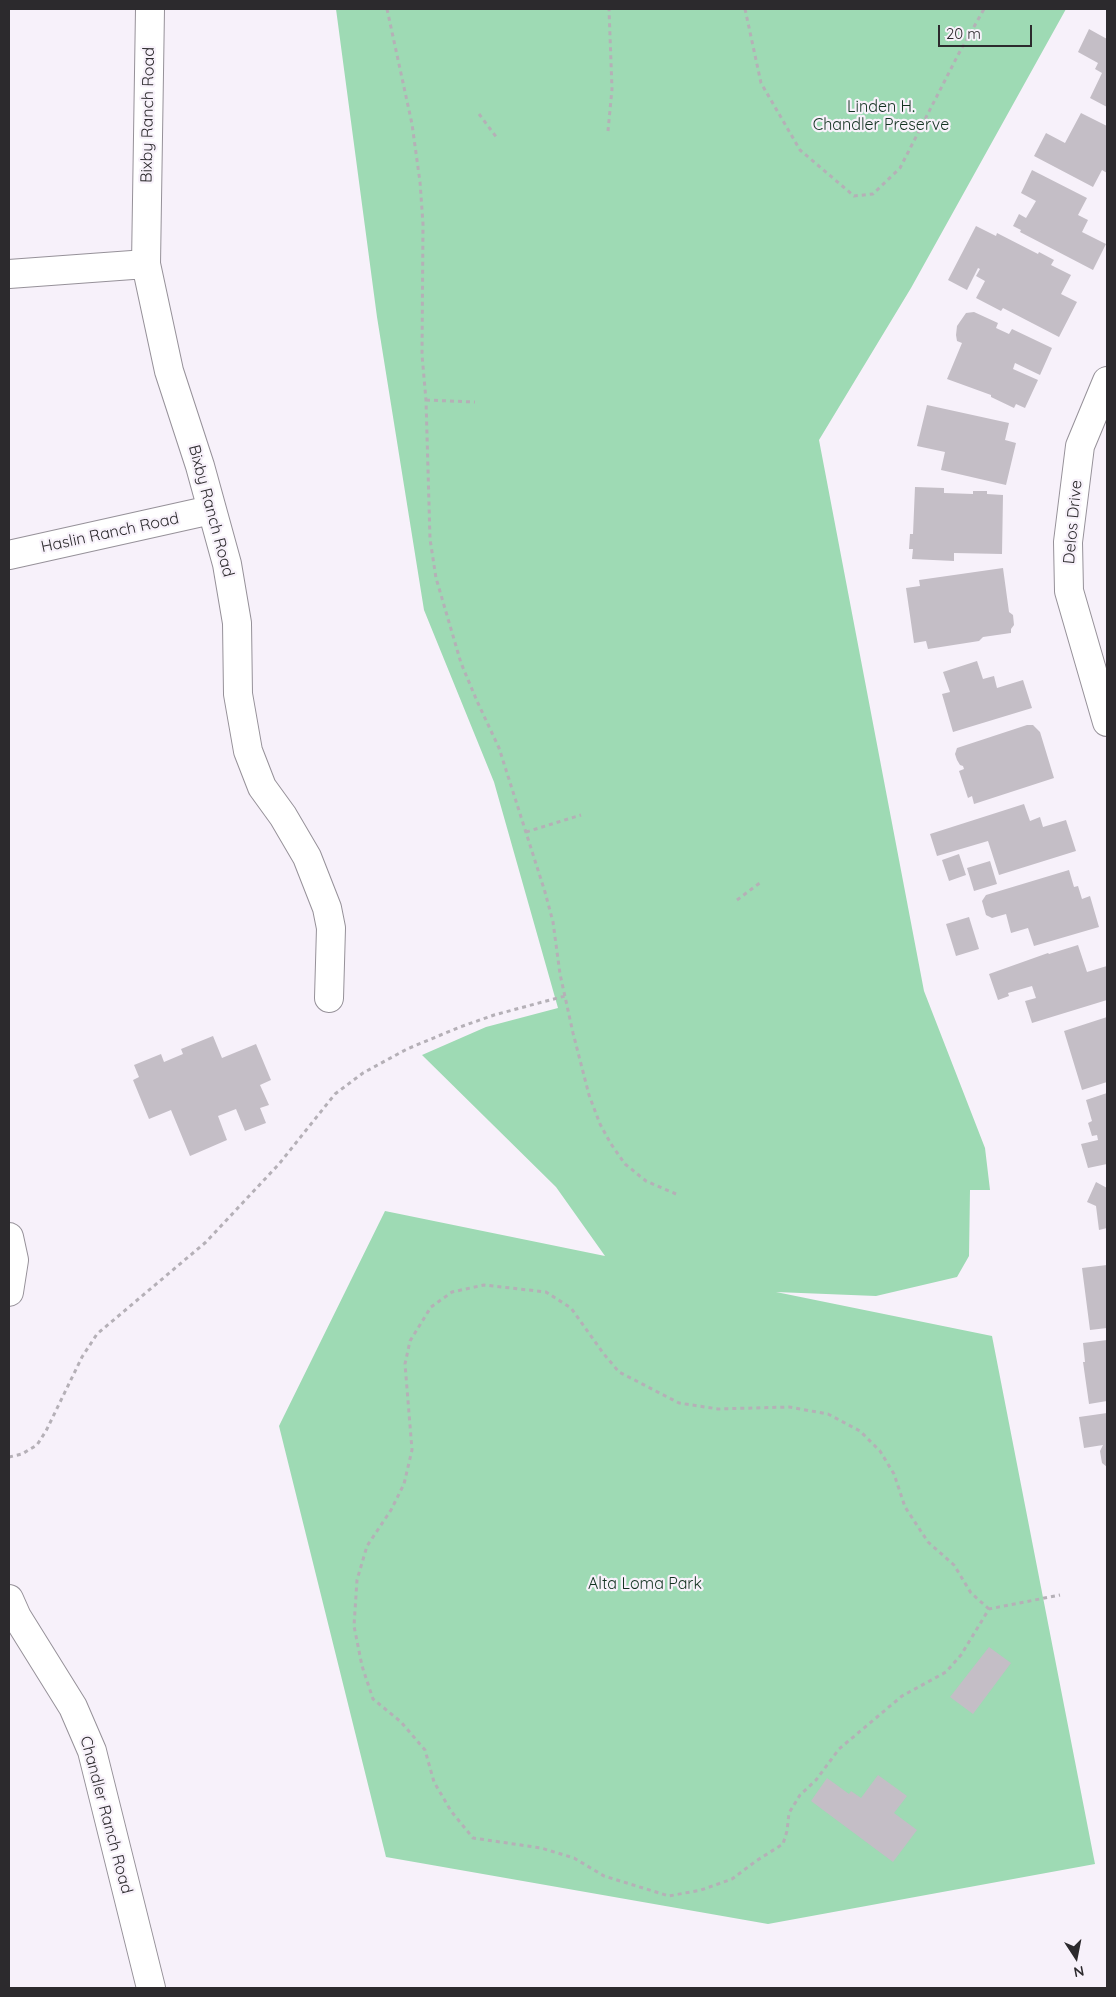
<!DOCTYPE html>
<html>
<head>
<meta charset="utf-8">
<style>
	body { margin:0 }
	#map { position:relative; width:1116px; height:1997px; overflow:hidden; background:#f7f1fa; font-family:Quicksand,sans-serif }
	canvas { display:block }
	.frame { position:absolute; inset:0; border:10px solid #2c2a2d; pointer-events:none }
	.north { position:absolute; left:1051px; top:1932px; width:50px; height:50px; -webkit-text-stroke:4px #f7f1fa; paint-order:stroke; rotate:169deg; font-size:14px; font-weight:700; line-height:20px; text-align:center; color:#2c2a2d }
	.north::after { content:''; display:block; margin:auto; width:18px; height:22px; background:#2c2a2d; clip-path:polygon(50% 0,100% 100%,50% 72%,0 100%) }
	.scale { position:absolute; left:938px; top:25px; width:94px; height:22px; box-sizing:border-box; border:2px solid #2c2a2d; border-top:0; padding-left:6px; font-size:15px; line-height:18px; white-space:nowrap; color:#2c2a2d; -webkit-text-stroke:4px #f7f1fa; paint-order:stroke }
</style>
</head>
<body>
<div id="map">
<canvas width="1116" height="1997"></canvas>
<div class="frame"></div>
<div class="north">N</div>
<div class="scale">20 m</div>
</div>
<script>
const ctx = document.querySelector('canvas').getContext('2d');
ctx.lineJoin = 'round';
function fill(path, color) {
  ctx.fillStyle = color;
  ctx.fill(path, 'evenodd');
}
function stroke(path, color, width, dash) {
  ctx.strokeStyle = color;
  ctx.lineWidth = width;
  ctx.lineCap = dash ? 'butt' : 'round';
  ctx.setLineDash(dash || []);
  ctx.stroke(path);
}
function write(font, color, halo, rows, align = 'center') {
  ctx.font = font + ' Quicksand,sans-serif';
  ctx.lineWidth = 4.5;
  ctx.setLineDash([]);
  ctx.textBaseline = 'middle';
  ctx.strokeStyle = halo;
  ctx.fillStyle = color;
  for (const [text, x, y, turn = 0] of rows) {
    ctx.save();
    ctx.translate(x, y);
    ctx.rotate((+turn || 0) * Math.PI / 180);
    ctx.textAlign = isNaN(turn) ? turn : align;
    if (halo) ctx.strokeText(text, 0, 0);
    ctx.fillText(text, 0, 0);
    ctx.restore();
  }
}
fill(new Path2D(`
	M 336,9 L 1066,9 L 911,288 L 819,440 L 924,991 L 985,1148 L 990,1190 L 970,1190 L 969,1256 L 957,1277 L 876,1296 L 776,1292 L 992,1336 L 1095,1864 L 768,1924 L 386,1857 L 279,1426 L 385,1211 L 605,1256 L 556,1187 L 422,1055 L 486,1027 L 558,1008 L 494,782 L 424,610 L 377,317 Z`), '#9edab4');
fill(new Path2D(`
	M 1089,29 L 1107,39 L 1107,107 L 1090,98 L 1102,73 L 1095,69 L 1098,63 L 1078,52 Z
	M 1081,113 L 1107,126 L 1107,173 L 1102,170 L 1093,187 L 1034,156 L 1046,133 L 1065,143 Z
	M 1032,170 L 1087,198 L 1078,215 L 1088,220 L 1082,232 L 1106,244 L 1093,270 L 1020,232 L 1021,230 L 1013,226 L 1019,214 L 1026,218 L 1036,201 L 1021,193 Z
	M 976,226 L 996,236 L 997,233 L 1038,254 L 1039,252 L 1054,260 L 1051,265 L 1071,275 L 1061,294 L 1077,302 L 1059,337 L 1003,308 L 1001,311 L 976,298 L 985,281 L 976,276 L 980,269 L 978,268 L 967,290 L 948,280 Z
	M 974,312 L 998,323 L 996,328 L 1009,334 L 1012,329 L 1052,348 L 1040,375 L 1015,363 L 1013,369 L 1038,380 L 1025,408 L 1016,404 L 1014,408 L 991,397 L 991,395 L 947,379 L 962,343 L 957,341 L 956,335 L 957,326 L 966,313 Z
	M 927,405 L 1009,423 L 1005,440 L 1016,443 L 1006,485 L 941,470 L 945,452 L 917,446 Z
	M 915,487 L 944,488 L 944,493 L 973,494 L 973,491 L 987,491 L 987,494 L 1003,495 L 1002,554 L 954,553 L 954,561 L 912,559 L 913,549 L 909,549 L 910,534 L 913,534 Z
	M 1003,568 L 1009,612 L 1013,615 L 1014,625 L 1011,629 L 1011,633 L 983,637 L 979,641 L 928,649 L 926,641 L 914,643 L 906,588 L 920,586 L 919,580 Z
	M 977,661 L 983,679 L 994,676 L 997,688 L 1023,680 L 1032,708 L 953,732 L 942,694 L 950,692 L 943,672 Z
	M 1027,725 L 1033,725 L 1040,732 L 1054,778 L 974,804 L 972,796 L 968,798 L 959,771 L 964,769 L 963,766 L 960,765 L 957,760 L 955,754 L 957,748 Z
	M 1024,804 L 1030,821 L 1040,817 L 1043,827 L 1066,820 L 1076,851 L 999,875 L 988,841 L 937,856 L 930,834 Z
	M 959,854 L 966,875 L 949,881 L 942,860 Z
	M 990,861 L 997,884 L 974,891 L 967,868 Z
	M 1069,870 L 1074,887 L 1078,886 L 1082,899 L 1090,896 L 1099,927 L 1034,946 L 1028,928 L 1011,933 L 1006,914 L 992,918 L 986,915 L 982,901 L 986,895 Z
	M 969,917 L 979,949 L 956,956 L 946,924 Z
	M 1078,945 L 1087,972 L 1107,966 L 1107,1000 L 1032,1023 L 1025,1001 L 1036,998 L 1032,986 L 1008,993 L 1009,996 L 998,1000 L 989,974 L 1048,953 L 1049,954 Z
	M 1107,1017 L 1107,1082 L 1082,1090 L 1064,1031 Z
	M 213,1036 L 222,1058 L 256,1044 L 271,1080 L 260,1085 L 269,1105 L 260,1108 L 266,1123 L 245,1131 L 236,1109 L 218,1116 L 227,1140 L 190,1156 L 171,1110 L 149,1119 L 133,1080 L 139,1077 L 134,1065 L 161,1054 L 164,1062 L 183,1054 L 181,1049 Z
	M 1107,1093 L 1107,1164 L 1088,1168 L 1081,1144 L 1098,1140 L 1097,1135 L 1092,1136 L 1088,1123 L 1092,1121 L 1086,1100 Z
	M 1096,1182 L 1107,1188 L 1107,1228 L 1099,1230 L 1096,1206 L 1087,1202 Z
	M 1107,1265 L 1107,1328 L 1090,1330 L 1082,1268 Z
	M 1107,1340 L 1107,1401 L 1089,1404 L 1083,1362 L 1085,1362 L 1083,1343 Z
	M 1107,1413 L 1107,1467 L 1102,1463 L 1100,1451 L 1103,1445 L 1084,1448 L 1079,1417 Z
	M 989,1647 L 1011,1663 L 973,1714 L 950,1697 Z
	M 878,1775 L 907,1796 L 894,1813 L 917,1830 L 893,1862 L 811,1801 L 827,1778 L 849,1794 L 851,1791 L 861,1798 Z`), '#c4bec6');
const minor = new Path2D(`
	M 150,9 L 146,264 L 169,371 L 200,466 L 227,564 L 237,623 L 238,694 L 248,751 L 262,787 L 283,816 L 307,857 L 327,908 L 331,928 L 329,998
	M 9,274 L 146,264
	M 1107,381 L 1080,446 L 1068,542 L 1069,591 L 1107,722
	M 9,555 L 211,510
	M 9,1237 L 14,1260 L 9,1292
	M 9,1599 L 17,1617 L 73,1707 L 92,1751 L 151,1988`);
stroke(minor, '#969199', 30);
stroke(new Path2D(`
	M 387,9 L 412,124 L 420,182 L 423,224 L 422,355 L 426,400 L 430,539 L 436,578 L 461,663 L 477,701 L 499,748 L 545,892 L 553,922 L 560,974 L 573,1033 L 589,1095 L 600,1124 L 611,1144 L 625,1164 L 646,1181 L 676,1194
	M 745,9 L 761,83 L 800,150 L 854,196 L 873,194 L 900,168 L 958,55 L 984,9
	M 479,114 L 497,138
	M 608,131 L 612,89 L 609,9
	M 426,400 L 475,402
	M 526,832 L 581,815
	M 737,900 L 761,882
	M 9,1457 L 22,1454 L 37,1445 L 46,1431 L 82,1357 L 97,1334 L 206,1242 L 279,1164 L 335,1094 L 363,1073 L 407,1049 L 460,1027 L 494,1015 L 565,996
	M 989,1609 L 971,1593 L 954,1565 L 928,1542 L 905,1507 L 894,1474 L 880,1451 L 860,1431 L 828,1414 L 789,1407 L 718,1409 L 679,1403 L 619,1372 L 603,1353 L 571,1308 L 546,1292 L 484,1285 L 452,1292 L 431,1307 L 410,1341 L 405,1364 L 412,1450 L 404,1484 L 391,1510 L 367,1546 L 357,1580 L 354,1626 L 362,1666 L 373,1699 L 401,1722 L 425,1750 L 434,1782 L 451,1811 L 473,1838 L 541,1848 L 574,1858 L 604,1876 L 669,1896 L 701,1890 L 732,1879 L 756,1861 L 783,1844 L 787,1831 L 789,1813 L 800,1795 L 816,1780 L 839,1749 L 902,1696 L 946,1672 L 961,1655 L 989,1609 L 1060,1595`), '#b5b0b7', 3, [4, 4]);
stroke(minor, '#fff', 28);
write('16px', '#133221', '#f7f1fa', [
	["Linden H.",881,107],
	["Chandler Preserve",881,125],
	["Alta Loma Park",645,1584]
]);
write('16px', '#2c2a2d', '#f7f1fa', [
	["Bixby Ranch Road",148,115,-89],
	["Bixby Ranch Road",211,511,75],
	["Delos Drive",1073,522,-85],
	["Haslin Ranch Road",110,533,-12],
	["Chandler Ranch Road",106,1815,75]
]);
</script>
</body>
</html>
